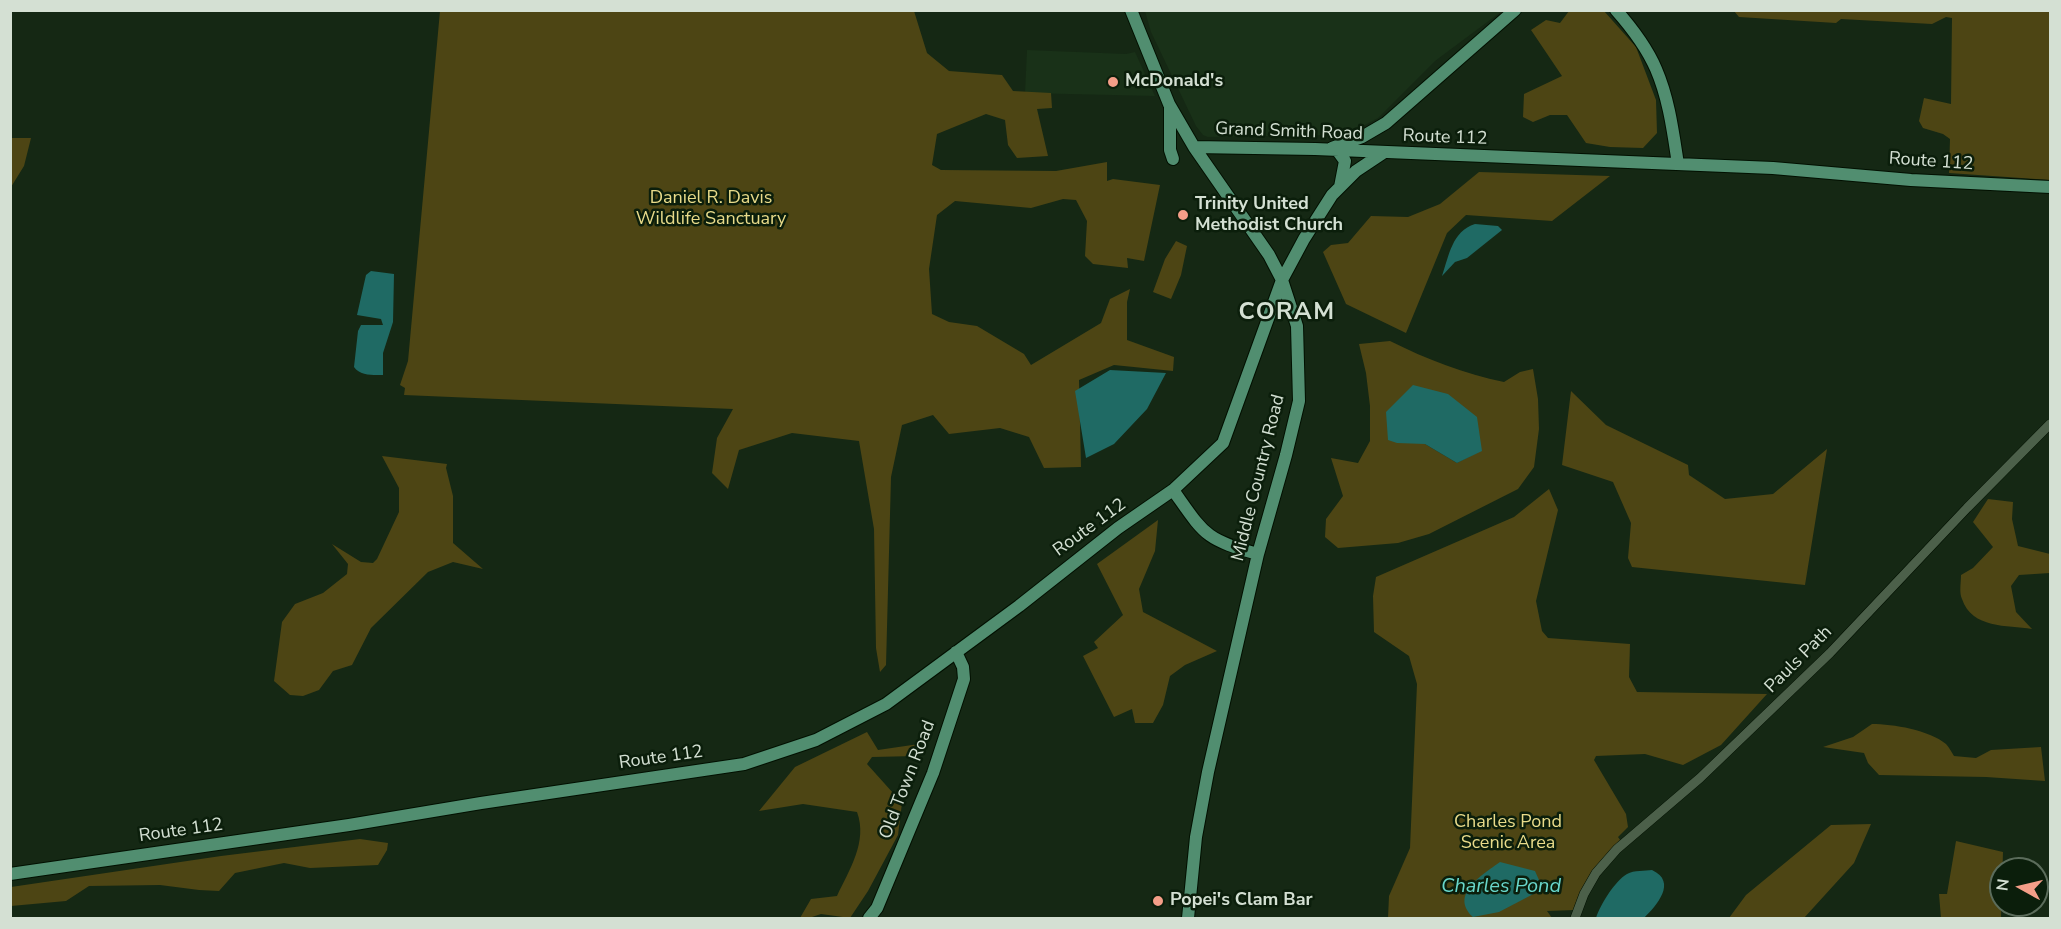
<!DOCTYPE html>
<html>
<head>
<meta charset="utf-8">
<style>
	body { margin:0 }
	#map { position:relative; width:2061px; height:929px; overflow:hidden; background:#152814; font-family:"Nunito Sans",sans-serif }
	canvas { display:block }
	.frame { position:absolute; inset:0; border:12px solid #d4e0d3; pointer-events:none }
	.north { position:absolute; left:1989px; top:857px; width:60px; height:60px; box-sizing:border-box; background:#0b1e0b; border:2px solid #5b6c5b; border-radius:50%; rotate:278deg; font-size:16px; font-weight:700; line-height:24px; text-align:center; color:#d4e0d3 }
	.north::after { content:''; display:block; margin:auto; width:21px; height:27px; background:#f49e88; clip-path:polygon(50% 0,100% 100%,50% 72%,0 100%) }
</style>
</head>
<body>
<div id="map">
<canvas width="2061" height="929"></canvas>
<div class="frame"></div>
<div class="north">N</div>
</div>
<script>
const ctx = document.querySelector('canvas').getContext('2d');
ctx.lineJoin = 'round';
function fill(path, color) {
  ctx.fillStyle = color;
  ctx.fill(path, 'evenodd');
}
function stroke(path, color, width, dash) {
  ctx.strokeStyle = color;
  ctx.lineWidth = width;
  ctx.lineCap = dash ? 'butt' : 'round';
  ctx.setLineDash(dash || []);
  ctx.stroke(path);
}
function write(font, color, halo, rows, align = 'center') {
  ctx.font = font + ' "Nunito Sans",sans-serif';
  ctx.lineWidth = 5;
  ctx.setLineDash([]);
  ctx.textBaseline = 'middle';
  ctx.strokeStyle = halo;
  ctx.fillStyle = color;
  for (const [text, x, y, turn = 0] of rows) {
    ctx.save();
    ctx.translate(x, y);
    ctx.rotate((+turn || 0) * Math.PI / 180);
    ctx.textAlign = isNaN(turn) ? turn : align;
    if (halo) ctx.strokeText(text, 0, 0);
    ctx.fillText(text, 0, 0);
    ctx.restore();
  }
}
fill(new Path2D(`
	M 1145,11 L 1145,10 L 1502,11 L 1435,61 L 1378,118 L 1359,128 L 1334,135 L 1208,137 L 1203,135 L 1196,126 L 1151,32 Z
	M 1027,50 L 1126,54 L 1135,52 L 1155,96 L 1025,93 Z`), '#193118');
fill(new Path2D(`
	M 440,11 L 914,11 L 927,53 L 949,71 L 1002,75 L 1013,91 L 1051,93 L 1052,108 L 1037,109 L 1048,156 L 1017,158 L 1008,145 L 1005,120 L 986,114 L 937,134 L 932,165 L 941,170 L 1056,171 L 1107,162 L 1107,181 L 1113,179 L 1160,185 L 1144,261 L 1127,258 L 1128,268 L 1093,264 L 1085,256 L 1087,221 L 1076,200 L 1063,199 L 1031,208 L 955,201 L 937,215 L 929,269 L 932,314 L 949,322 L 977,326 L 1024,354 L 1031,365 L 1101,323 L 1110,299 L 1130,289 L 1127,302 L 1127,340 L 1174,357 L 1173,371 L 1114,365 L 1079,380 L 1081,467 L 1044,468 L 1029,437 L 1000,428 L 949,434 L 933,415 L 902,425 L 891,477 L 886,665 L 880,672 L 876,648 L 874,529 L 859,441 L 792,433 L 739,450 L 728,489 L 712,473 L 717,438 L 733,409 L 404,395 L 405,388 L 400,385 L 408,361 Z
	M 1569,11 L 1604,11 L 1636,47 L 1656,100 L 1657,133 L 1643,148 L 1610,147 L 1586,143 L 1567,115 L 1550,115 L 1533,122 L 1523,117 L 1524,94 L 1562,76 L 1531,30 L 1546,20 L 1560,23 Z
	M 1734,11 L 2050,11 L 2050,180 L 1949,173 L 1950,139 L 1943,134 L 1923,128 L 1919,121 L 1924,98 L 1951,104 L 1952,18 L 1946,17 L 1932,24 L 1841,19 L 1836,23 L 1739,17 Z
	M 11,138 L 31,138 L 24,166 L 11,187 Z
	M 1479,172 L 1610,176 L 1552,221 L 1466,215 L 1447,233 L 1406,333 L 1346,304 L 1323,252 L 1331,245 L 1348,243 L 1371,216 L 1408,217 L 1440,204 Z
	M 1176,241 L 1187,246 L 1181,275 L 1171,299 L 1153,292 L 1165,259 Z
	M 1390,341 C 1426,359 1465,374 1504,382 L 1520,372 L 1533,369 L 1538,399 L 1539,429 L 1534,467 L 1518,489 L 1429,534 L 1398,543 L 1338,548 L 1325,537 L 1326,519 L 1343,496 L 1331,458 L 1358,463 L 1370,441 L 1370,406 L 1366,373 L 1359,344 ZM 1425,444 L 1482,450 L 1457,463 Z
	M 1571,391 L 1606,425 L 1688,465 L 1689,475 L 1725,499 L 1773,494 L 1827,449 L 1805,585 L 1632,567 L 1628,558 L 1631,523 L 1613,482 L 1562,465 Z
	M 382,456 L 447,464 L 446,468 L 453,496 L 453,543 L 483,569 L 453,562 L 428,572 L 371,628 L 352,665 L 333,671 L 319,690 L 303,696 L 290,695 L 274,681 L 282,622 L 295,604 L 323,593 L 347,574 L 348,564 L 332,544 L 361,562 L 373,563 L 377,559 L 399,512 L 399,488 Z
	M 1549,489 L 1558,510 L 1536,601 L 1542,631 L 1548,638 L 1630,644 L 1629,677 L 1637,692 L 1767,694 L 1721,745 L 1683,765 L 1645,754 L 1596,756 L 1594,760 L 1626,814 L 1628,827 L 1618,837 L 1623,844 L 1594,872 L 1575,910 L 1547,911 L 1552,918 L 1388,918 L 1389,896 L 1410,848 L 1417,684 L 1409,656 L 1374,632 L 1373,596 L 1376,577 L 1514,517 Z
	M 1988,499 L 2013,502 L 2012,519 L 2018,546 L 2050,554 L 2050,573 L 2019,575 L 2011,586 L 2016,612 L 2032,629 C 2007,625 1972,629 1962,599 C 1959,593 1961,583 1961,575 L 1973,568 L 1993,547 L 1973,522 Z
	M 1158,520 L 1155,551 L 1139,589 L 1143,612 L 1217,651 L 1185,665 L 1170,676 L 1163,705 L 1153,723 L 1135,723 L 1132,709 L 1114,717 L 1083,656 L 1098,648 L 1094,642 L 1123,615 L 1097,564 Z
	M 1872,724 C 1893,724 1929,730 1946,744 C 1949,747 1952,753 1954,756 L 1976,758 L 1991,750 L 2041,747 L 2045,781 L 1986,777 L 1879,775 L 1868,763 L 1864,753 L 1823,747 L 1853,737 Z
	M 867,732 L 878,750 L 919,744 L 917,756 L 872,757 L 867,764 L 902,803 L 898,835 L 868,891 L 850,918 L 821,914 L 809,918 L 800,918 L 811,899 L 837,896 C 849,870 868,842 857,812 L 803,804 L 759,811 L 795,767 Z
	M 1871,824 L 1854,863 L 1804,918 L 1729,918 L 1746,895 L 1831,825 Z
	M 360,839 L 388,843 L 387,850 L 378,865 L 310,868 L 284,863 L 235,873 L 219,891 L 199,890 L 160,885 L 89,886 L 66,901 L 11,906 L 11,887 L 221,856 Z
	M 1956,841 L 2003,852 L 2001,918 L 1941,918 L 1939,894 L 1947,894 Z`), '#4d4514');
fill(new Path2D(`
	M 1475,224 L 1498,226 L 1502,230 L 1467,258 L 1455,262 L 1442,276 C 1449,256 1452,231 1475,224 Z
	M 371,271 L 394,274 L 393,322 L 383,353 L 383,375 C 373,375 360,376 354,367 L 358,331 L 361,325 L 383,325 L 381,319 L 357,315 L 366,275 Z
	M 1110,370 L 1166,373 L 1147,409 L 1114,444 L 1086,458 L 1075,391 Z
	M 1413,385 L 1448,394 L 1477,417 L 1482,451 L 1457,463 L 1425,444 L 1397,443 L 1388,440 L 1386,412 Z
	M 1500,862 L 1535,871 L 1543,889 L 1499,912 L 1473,917 C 1449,895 1482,875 1500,862 Z
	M 1652,870 C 1678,882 1656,906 1644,918 L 1596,918 C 1600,905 1615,881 1627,874 C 1634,870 1645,871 1652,870 Z`), '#1f6a64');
const minor = new Path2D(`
	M 1575,918 L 1584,894 L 1596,873 L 1617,849 L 1700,778 L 1830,653 L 1967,508 L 2050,424`);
const major = new Path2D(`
	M 1131,10 L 1169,104 L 1194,147 L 1269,255 L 1282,280 L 1297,326 L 1299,401 L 1286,455 L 1258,554 L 1208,772 L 1196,837 L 1188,918
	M 1616,10 C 1631,27 1647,48 1656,69 C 1669,99 1673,132 1678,164
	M 1170,108 L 1170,150 L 1173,159
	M 1194,147 L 1315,149 L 1773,168 L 1911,180 L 2050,187
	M 1332,148 L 1362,137 L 1386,123 L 1515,10
	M 1337,150 L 1345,161 L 1340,187
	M 1173,490 C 1205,535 1204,539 1258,554
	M 10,874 L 349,825 L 481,803 L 744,764 L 816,740 L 886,704 L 1019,606 L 1118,528 L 1173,490 L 1223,443 L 1282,280 L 1304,239 L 1332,195 L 1356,171 L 1383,153
	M 869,918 L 877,908 L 933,773 L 964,679 L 963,667 L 956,652`);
stroke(minor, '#021001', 10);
stroke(major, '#021001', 14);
stroke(minor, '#4c604a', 9);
stroke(major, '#518e70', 12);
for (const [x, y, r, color] of [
	[1113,82,6,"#f49e88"],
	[1183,215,6,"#f49e88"],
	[1158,901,6,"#f49e88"]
]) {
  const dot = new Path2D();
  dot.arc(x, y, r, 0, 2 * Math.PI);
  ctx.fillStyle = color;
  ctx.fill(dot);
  stroke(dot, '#0b1e0b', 2);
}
write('bold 18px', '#d4e0d3', '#0b1e0b', [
	["McDonald's",1125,82],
	["Trinity United",1195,205],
	["Methodist Church",1195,226],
	["Popei's Clam Bar",1170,901]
], 'left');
write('18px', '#d4e0d3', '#0b1e0b', [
	["Grand Smith Road",1289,132,2],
	["Route 112",1445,138,2],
	["Route 112",1931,162,4],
	["Middle Country Road",1259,478,-76],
	["Route 112",1090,528,-36],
	["Pauls Path",1799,660,-45],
	["Route 112",661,758,-8],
	["Old Town Road",908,780,-69],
	["Route 112",181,831,-8]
]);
write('18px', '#e9db8a', '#0b1e0b', [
	["Daniel R. Davis",711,199],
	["Wildlife Sanctuary",711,220],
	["Charles Pond",1508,823],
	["Scenic Area",1508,844]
]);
write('italic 20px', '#68d6ca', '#0b1e0b', [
	["Charles Pond",1501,887]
]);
ctx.letterSpacing = '1.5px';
write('bold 24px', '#d4e0d3', '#0b1e0b', [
	["CORAM",1287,313]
]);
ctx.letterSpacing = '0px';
</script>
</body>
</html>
